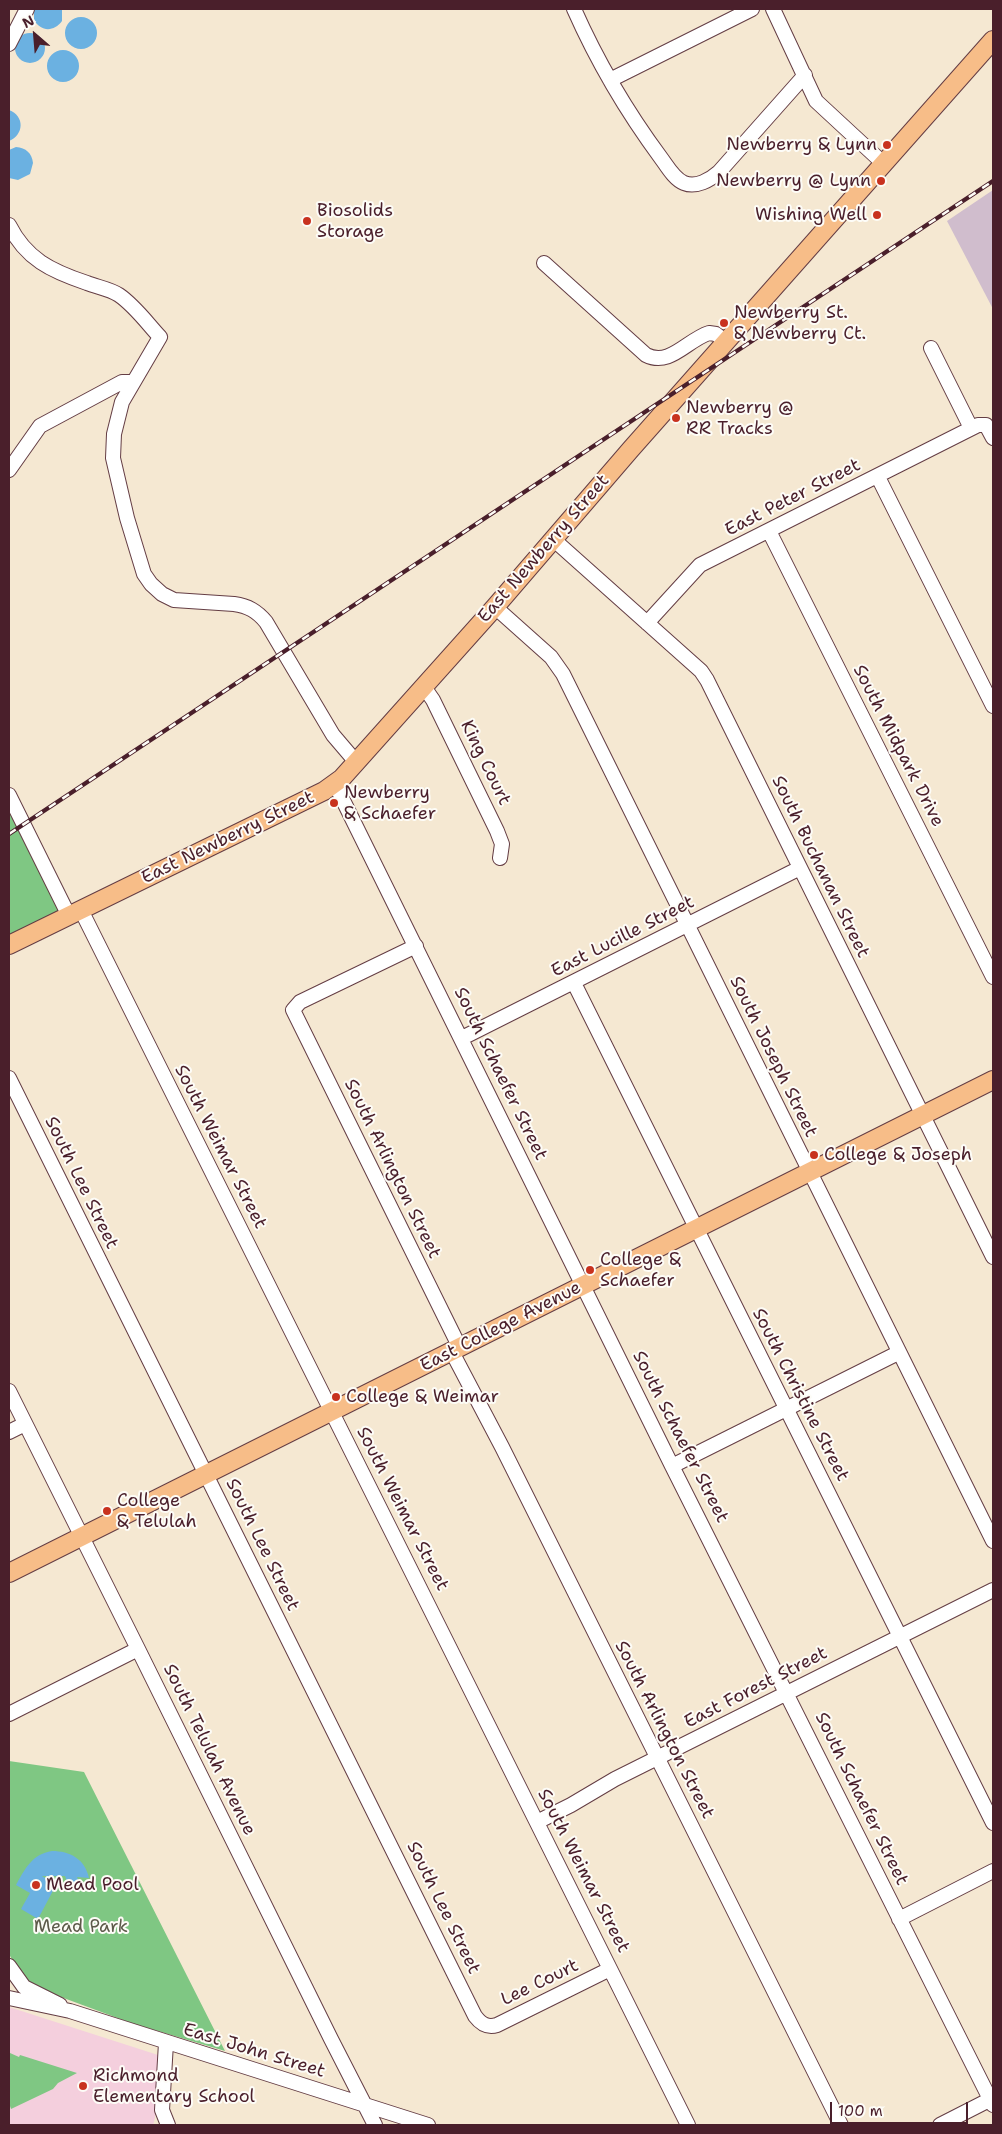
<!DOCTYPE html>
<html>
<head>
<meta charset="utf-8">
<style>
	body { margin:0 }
	#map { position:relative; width:1002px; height:2134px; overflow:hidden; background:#f5e8d2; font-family:"Shantell Sans",sans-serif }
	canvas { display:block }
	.frame { position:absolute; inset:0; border:10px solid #4a1f2b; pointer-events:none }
	.north { position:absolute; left:10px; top:10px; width:50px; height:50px; -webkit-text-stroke:4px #fdfcf7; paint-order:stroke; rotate:333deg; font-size:14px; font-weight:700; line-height:20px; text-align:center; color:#4a1f2b }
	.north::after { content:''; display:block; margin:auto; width:18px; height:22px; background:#4a1f2b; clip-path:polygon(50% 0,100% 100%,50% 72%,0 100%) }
	.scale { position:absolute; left:830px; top:2102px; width:138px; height:22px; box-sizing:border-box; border:2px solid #4a1f2b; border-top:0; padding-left:6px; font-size:15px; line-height:18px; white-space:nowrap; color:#4a1f2b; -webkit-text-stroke:4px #fdfcf7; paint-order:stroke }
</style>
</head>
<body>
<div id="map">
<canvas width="1002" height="2134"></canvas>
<div class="frame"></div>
<div class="north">N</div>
<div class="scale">100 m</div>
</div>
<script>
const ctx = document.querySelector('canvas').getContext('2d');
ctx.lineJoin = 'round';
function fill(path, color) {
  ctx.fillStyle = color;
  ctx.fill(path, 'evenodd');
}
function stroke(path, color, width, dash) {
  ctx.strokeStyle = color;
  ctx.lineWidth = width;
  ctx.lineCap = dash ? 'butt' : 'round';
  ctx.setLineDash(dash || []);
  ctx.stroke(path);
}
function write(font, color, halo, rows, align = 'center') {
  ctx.font = font + ' "Shantell Sans",sans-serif';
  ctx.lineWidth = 4;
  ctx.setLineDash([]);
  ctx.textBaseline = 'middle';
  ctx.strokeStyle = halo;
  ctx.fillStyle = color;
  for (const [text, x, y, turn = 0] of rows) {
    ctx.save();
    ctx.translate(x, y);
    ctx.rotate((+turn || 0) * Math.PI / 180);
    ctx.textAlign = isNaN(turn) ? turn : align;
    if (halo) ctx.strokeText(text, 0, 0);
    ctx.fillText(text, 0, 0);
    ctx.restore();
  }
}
fill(new Path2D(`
	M 9,2007 L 158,2055 L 155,2118 L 153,2125 L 9,2125 Z`), '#f4cfdd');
fill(new Path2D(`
	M 993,190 L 993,309 L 947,221 Z`), '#d0bdcd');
fill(new Path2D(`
	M 9,809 L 61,912 L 9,937 Z
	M 9,1761 L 84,1772 L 225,2051 L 131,2023 L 34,1987 L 23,1980 L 9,1954 Z
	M 10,2053 L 19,2057 L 20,2055 L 77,2073 L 58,2083 L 53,2089 L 11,2109 L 9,2103 Z`), '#7fc783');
fill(new Path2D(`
	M 34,9 L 62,9 L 62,21 C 54,32 41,32 34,20 Z
	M65 33a16 16 0 1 1 32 0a16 16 0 1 1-32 0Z
	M15 48a15 15 0 1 1 30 0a15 15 0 1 1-30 0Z
	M47 66a16 16 0 1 1 32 0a16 16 0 1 1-32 0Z
	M 9,110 C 25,116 24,135 9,141 Z
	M 16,147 C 26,148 32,153 33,163 L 30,174 L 18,180 L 9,178 L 9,150 Z
	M 52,1851 C 70,1851 85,1859 89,1878 L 77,1877 L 80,1884 L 70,1890 L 65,1876 L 42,1876 L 56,1885 L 38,1919 L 21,1909 L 30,1893 L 16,1885 C 25,1869 32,1854 52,1851 Z`), '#6bb1e1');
const minor = new Path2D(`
	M 574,9 C 597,61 627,112 661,158 C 667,166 674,179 684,183 C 696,188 710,180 719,172 L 805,75
	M 773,9 L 816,101 L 883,163
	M 9,44 L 27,9
	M 610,80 L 752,9
	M 9,225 C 26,259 51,271 87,283 C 97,287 110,289 119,295 C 135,306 147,323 160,337 L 122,402 L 114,434 L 113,458 L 127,518 L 144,574 L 151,584 L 162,594 L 174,600 L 234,604 C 248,606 257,611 266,622 L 333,735 L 356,762
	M 544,263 L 646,355 C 670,367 687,340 709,333 L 716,334 L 726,342
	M 931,348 L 971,428
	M 9,470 L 40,426 L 122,382 L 132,382
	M 878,477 L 993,706
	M 769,531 L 993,977
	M 553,539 L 701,671 L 707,680 L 993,1257
	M 495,607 L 551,657 L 563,674 L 993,1541
	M 647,623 L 700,565 L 978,425 L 986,425 L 993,438
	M 424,687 L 433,700 L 497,831 L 502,844 L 500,858
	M 335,784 L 672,1466 L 993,2105
	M 9,795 L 69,916
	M 81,910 L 688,2125
	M 416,946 L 300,1002 L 293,1010 L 460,1348
	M 574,983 L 993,1823
	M 462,1038 L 800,868
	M 9,1078 L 475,2016 C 481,2024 487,2028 497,2025 L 610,1969
	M 452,1352 L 502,1447 L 841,2125
	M 9,1391 L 138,1649 L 331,2039 L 375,2125
	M 9,1432 L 25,1424
	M 672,1466 L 898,1353
	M 9,1714 L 138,1649
	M 537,1822 L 571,1805 L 615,1779 L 993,1590
	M 899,1919 L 993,1871
	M 9,1966 L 24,1987 L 60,2005
	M 9,1998 L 70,2011 L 428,2125
	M 166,2043 L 162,2110 L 168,2125
	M 940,2125 L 993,2098`);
const major = new Path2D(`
	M 9,945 L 324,791 L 342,778 L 495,607 L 631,449 L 993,40
	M 9,1573 L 993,1080`);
stroke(minor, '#643d44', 16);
stroke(major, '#643d44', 20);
stroke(minor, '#fff', 14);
stroke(major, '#f7bd88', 18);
const rail = new Path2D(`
	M 9,834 L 993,181`);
stroke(rail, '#4a1f2b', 4.5);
stroke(rail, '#fdfcf7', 2.5, [8]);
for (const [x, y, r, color] of [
	[887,145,5,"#c8321e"],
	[881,181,5,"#c8321e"],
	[877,215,5,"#c8321e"],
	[307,221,5,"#c8321e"],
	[724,323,5,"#c8321e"],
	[676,418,5,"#c8321e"],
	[334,803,5,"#c8321e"],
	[814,1155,5,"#c8321e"],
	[590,1270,5,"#c8321e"],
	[336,1397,5,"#c8321e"],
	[107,1511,5,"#c8321e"],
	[36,1885,5,"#c8321e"],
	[83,2086,5,"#c8321e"]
]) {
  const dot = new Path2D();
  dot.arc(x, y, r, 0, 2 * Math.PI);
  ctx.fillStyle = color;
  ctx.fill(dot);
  stroke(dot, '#fdfcf7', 2);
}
write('18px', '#4a1f2b', '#fdfcf7', [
	["Newberry & Lynn",877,145,"right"],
	["Newberry @ Lynn",871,181,"right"],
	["Biosolids",317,211],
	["Storage",317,232],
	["Wishing Well",867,215,"right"],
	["Newberry St.",734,313],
	["& Newberry Ct.",734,334],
	["Newberry @",686,408],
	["RR Tracks",686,429],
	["Newberry",344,793],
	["& Schaefer",344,814],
	["College & Joseph",824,1155],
	["College &",600,1260],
	["Schaefer",600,1281],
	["College & Weimar",346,1397],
	["College",117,1501],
	["& Telulah",117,1522],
	["Mead Pool",46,1885],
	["Richmond",93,2076],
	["Elementary School",93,2097]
], 'left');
write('18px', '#4a1f2b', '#fdfcf7', [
	["East Peter Street",793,498,-27],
	["East Newberry Street",544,549,-49],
	["South Midpark Drive",898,746,63],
	["King Court",485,763,64],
	["East Newberry Street",228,838,-26],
	["South Buchanan Street",820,867,64],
	["East Lucille Street",623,937,-27],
	["South Joseph Street",773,1057,64],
	["South Schaefer Street",500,1074,64],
	["South Weimar Street",220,1147,63],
	["South Arlington Street",392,1169,64],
	["South Lee Street",81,1183,64],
	["East College Avenue",501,1327,-27],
	["South Christine Street",800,1395,63],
	["South Schaefer Street",680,1437,63],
	["South Weimar Street",402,1509,63],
	["South Lee Street",262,1545,64],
	["East Forest Street",756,1688,-27],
	["South Arlington Street",664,1730,63],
	["South Telulah Avenue",209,1750,64],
	["South Schaefer Street",861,1799,64],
	["South Weimar Street",583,1871,63],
	["South Lee Street",443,1908,64],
	["Lee Court",540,1983,-26],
	["East John Street",254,2051,17]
]);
write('18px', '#5d5a4a', '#fdfcf7', [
	["Mead Park",81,1927]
]);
</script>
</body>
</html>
